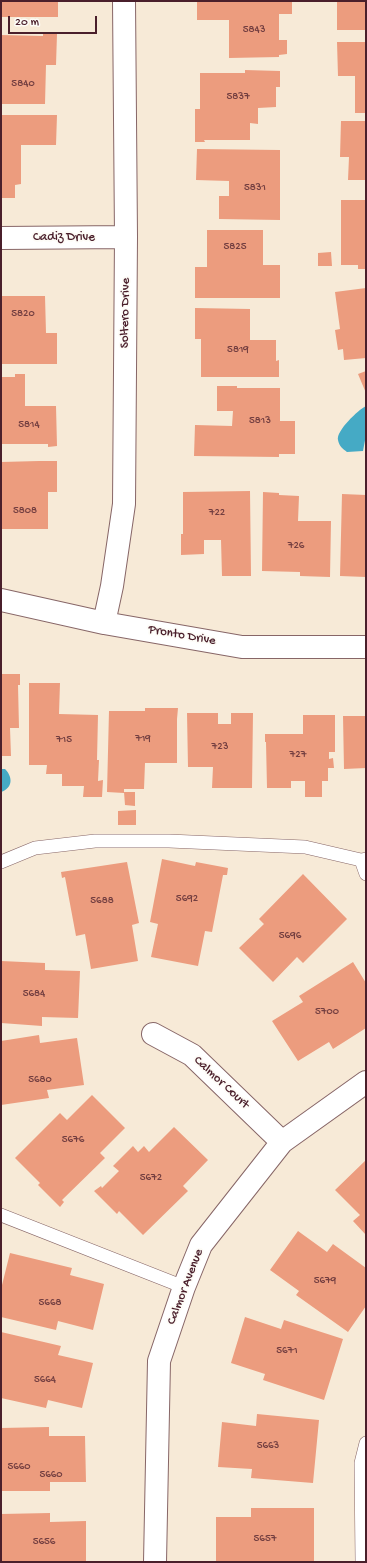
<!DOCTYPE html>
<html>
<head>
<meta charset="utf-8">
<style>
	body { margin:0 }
	#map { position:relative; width:367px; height:1563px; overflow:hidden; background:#f7ead7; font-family:"Gochi Hand",sans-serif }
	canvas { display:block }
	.frame { position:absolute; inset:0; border:2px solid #4a1f2b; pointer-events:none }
	.scale { position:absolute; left:8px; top:16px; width:89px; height:18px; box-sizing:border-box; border:2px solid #4a1f2b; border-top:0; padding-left:5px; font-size:12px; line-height:14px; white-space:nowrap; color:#4a1f2b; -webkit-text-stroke:3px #fdfcf7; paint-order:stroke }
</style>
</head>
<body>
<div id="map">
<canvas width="367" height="1563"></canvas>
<div class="frame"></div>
<div class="scale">20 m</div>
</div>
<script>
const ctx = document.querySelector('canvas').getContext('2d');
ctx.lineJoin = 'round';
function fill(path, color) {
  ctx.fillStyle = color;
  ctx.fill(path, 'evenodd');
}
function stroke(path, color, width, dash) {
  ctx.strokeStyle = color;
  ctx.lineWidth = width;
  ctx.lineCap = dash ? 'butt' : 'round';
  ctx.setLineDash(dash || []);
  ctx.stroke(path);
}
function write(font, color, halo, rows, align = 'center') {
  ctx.font = font + ' "Gochi Hand",sans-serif';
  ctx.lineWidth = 3.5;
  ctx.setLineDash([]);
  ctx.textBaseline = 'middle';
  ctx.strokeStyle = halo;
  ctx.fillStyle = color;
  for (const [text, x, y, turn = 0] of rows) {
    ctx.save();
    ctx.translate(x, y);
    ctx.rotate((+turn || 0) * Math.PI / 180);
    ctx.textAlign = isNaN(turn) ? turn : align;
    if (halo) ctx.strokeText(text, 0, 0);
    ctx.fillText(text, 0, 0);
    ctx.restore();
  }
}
fill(new Path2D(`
	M 366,406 L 366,435 L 363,451 L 347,452 C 343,449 339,446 338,440 C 336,431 358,410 366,406 Z
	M 1,769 L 5,769 C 13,777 13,788 1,792 Z`), '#45aac5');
fill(new Path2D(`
	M 1,1 L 58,1 L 58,17 L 1,17 Z
	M 197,1 L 292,1 L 292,14 L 279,14 L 279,40 L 287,40 L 287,54 L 279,55 L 279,57 L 229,58 L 229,20 L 197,20 Z
	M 337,1 L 366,1 L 366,30 L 337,30 Z
	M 43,33 L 57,34 L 56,65 L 46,65 L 45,104 L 1,104 L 1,35 L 43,36 Z
	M 337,42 L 366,42 L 366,113 L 355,113 L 355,76 L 338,76 Z
	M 245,70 L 280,71 L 280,87 L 276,87 L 276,107 L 258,108 L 258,124 L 250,123 L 250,140 L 204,140 L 205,142 L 195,142 L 195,109 L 200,109 L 200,73 L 245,73 Z
	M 1,115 L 57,115 L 56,145 L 21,145 L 21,184 L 15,185 L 15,198 L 1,198 Z
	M 341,121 L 366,121 L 366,180 L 348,180 L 349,157 L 340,157 Z
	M 197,149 L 280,150 L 280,220 L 219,219 L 219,196 L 229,196 L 229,181 L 196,180 Z
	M 341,200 L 366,200 L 366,269 L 358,269 L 358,265 L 341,265 Z
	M 207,230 L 263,230 L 263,265 L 280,265 L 280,298 L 195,298 L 195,267 L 207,267 Z
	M 331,252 L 332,266 L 318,266 L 318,253 Z
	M 366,288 L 366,358 L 344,360 L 343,349 L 338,350 L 335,330 L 340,329 L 335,292 Z
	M 1,296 L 45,296 L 46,333 L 57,333 L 57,364 L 1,364 Z
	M 195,308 L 250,309 L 250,340 L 276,340 L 276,361 L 279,360 L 279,377 L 201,377 L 201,339 L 195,339 Z
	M 366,371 L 366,393 L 358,374 Z
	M 15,374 L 25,374 L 25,406 L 56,406 L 57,446 L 48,447 L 48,444 L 1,444 L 1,377 L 15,377 Z
	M 217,386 L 237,386 L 237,388 L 280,388 L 280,421 L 295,421 L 295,454 L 279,454 L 279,457 L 194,456 L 195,425 L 232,426 L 233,411 L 217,411 Z
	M 39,461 L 57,461 L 57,492 L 48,492 L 48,529 L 1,529 L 1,462 Z
	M 250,491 L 251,576 L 222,576 L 221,540 L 204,540 L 204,554 L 181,555 L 181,534 L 183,534 L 183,492 Z
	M 263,492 L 279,493 L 279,495 L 299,496 L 298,521 L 331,521 L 330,577 L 300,576 L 300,572 L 262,571 Z
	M 342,494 L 366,495 L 366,577 L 340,576 Z
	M 1,674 L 20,674 L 20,685 L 18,685 L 19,728 L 10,728 L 11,756 L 1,756 Z
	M 29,683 L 60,683 L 59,714 L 98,715 L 97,760 L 99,760 L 98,781 L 103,780 L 102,797 L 83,797 L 84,786 L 62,786 L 62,774 L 46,774 L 47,765 L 29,765 Z
	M 145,708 L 178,708 L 177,719 L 177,763 L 145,763 L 144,789 L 124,789 L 124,793 L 107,792 L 109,711 L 145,711 Z
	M 187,713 L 218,713 L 218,724 L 231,724 L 231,713 L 253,713 L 252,788 L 212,788 L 213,767 L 188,767 Z
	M 303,715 L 335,715 L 335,752 L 329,752 L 329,759 L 333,758 L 334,768 L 328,768 L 328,781 L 322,781 L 322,797 L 305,797 L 305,781 L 291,781 L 291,788 L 267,788 L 266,742 L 265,742 L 265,734 L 303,734 Z
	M 343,716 L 366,716 L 366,768 L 344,769 Z
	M 124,792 L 135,792 L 135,806 L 125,805 Z
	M 136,810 L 136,825 L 118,825 L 118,811 Z
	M 162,859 L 195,866 L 196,862 L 228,868 L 227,875 L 223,875 L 212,932 L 205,931 L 198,966 L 151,957 L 158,924 L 150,922 Z
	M 127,862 L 139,923 L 132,925 L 138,961 L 91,969 L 85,934 L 76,936 L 65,877 L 62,878 L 61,872 Z
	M 303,874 L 347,919 L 303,963 L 297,957 L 273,982 L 239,948 L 264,924 L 259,919 Z
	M 1,961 L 45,963 L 45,970 L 80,971 L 78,1018 L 42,1017 L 42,1026 L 1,1023 Z
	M 353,962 L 366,983 L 366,1028 L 333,1049 L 329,1042 L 298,1061 L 272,1021 L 303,1002 L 299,996 Z
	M 39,1035 L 40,1043 L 77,1038 L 84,1085 L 47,1090 L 49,1098 L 1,1105 L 1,1041 Z
	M 92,1095 L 125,1128 L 100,1153 L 105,1158 L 62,1200 L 64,1202 L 60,1207 L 38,1185 L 40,1183 L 15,1158 L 60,1113 L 67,1120 Z
	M 174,1127 L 208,1160 L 183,1186 L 188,1191 L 143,1235 L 119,1211 L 117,1214 L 94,1191 L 101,1186 L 102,1188 L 119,1171 L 113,1166 L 133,1146 L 138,1152 L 144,1146 L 149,1152 Z
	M 366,1160 L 366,1235 L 353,1221 L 360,1215 L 335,1190 Z
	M 298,1231 L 327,1252 L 333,1244 L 366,1268 L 366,1306 L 348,1332 L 296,1295 L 299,1291 L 270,1270 Z
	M 10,1253 L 72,1268 L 70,1275 L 104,1284 L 93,1330 L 58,1321 L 56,1330 L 1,1317 L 1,1289 Z
	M 245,1317 L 281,1329 L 284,1320 L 343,1339 L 324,1400 L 263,1380 L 265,1374 L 231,1363 Z
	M 1,1332 L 61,1346 L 58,1355 L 93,1363 L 82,1408 L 48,1400 L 46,1408 L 1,1398 Z
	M 257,1414 L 319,1420 L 313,1483 L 251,1478 L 252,1469 L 218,1467 L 222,1422 L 256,1426 Z
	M 49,1427 L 49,1436 L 85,1436 L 86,1482 L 50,1482 L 50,1491 L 1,1491 L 1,1428 Z
	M 251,1508 L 314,1508 L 314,1562 L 216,1562 L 216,1517 L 251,1517 Z
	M 50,1513 L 50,1522 L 86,1521 L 86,1562 L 1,1562 L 1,1514 Z`), '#ec9c7e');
const service = new Path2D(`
	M 361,860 L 366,874
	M 1,862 L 35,848 L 95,841 L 169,841 L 305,847 L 361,860 L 366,859
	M 1,1215 L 184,1287
	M 362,1562 L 361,1463 L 366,1443`);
const minor = new Path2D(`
	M 1,238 L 126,237
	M 1,600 L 104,623 L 242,647 L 366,647
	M 104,623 L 112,586 L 124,504 L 126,237 L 124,1
	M 153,1034 L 192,1055 L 282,1142
	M 155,1562 L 159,1361 L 184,1287 L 201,1245 L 282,1142 L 366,1082`);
stroke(service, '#876667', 14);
stroke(minor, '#876667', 24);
stroke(service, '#fff', 13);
stroke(minor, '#fff', 22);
write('11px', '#723e40', null, [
	["5843",254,30],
	["5840",23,84],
	["5837",238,97],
	["5831",255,188],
	["5825",235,247],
	["5820",23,314],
	["5819",238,350],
	["5813",260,421],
	["5814",29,425],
	["5808",25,511],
	["722",217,513],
	["726",296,546],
	["719",143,739],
	["715",64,740],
	["723",220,747],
	["727",298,755],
	["5692",187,899],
	["5688",102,901],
	["5696",290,936],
	["5684",34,994],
	["5700",327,1012],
	["5680",40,1080],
	["5676",73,1140],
	["5672",151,1178],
	["5679",325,1281],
	["5668",50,1303],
	["5671",287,1351],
	["5664",45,1380],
	["5663",268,1446],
	["5660",19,1467],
	["5660",51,1475],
	["5657",265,1539],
	["5656",44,1542]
]);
write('13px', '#4a1f2b', '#fdfcf7', [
	["Cadiz Drive",64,238],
	["Soltero Drive",126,313,-89],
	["Pronto Drive",182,636,10],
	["Calmor Court",221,1083,43],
	["Calmor Avenue",186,1287,-69]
]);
</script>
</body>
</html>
